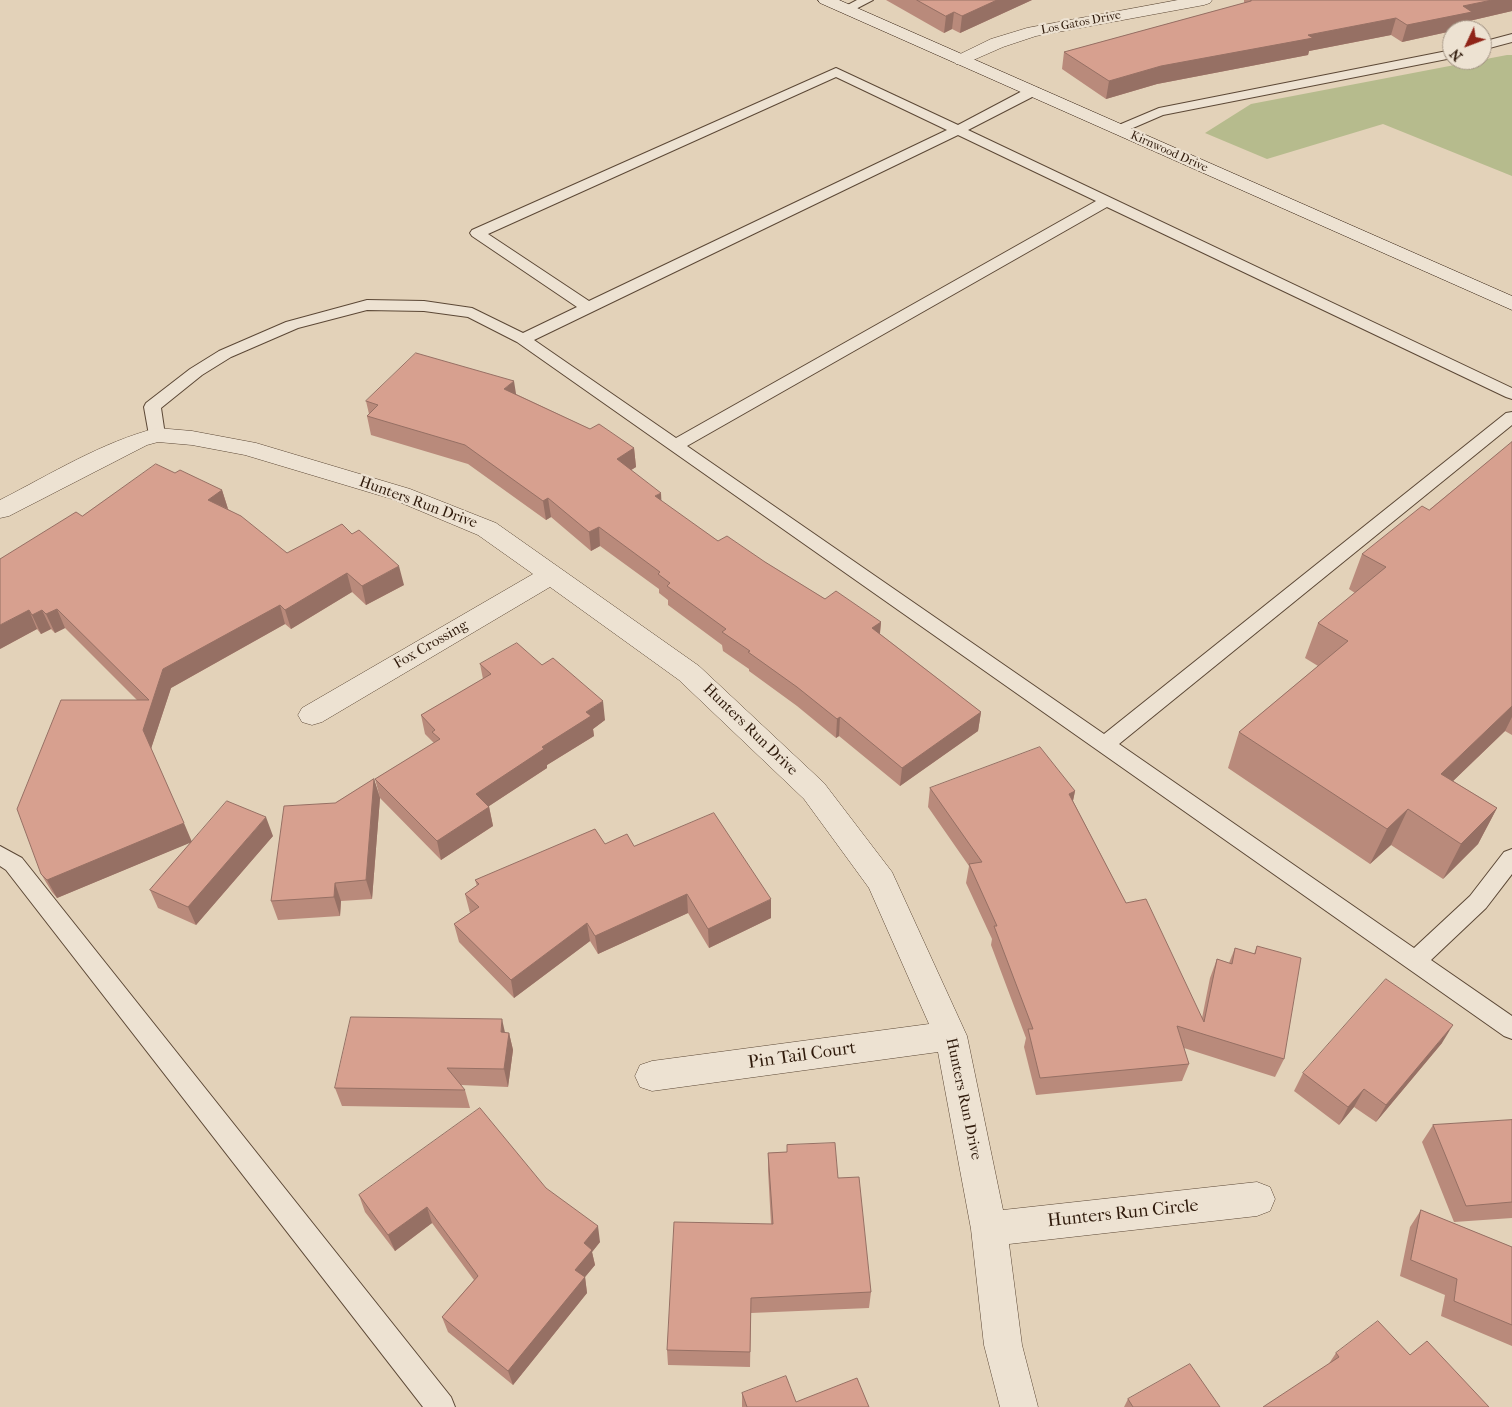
<!DOCTYPE html>
<html>
<head>
<meta charset="utf-8">
<style>
	body { margin:0 }
	#map { position:relative; width:1512px; height:1407px; overflow:hidden; background:#e3d2b9; font-family:"IM FELL French Canon",serif }
	canvas { display:block }
	.north { position:absolute; left:1442px; top:20px; width:50px; height:50px; box-sizing:border-box; background:#ede2d2; border:1px solid #a19282; border-radius:50%; rotate:227deg; font-size:14px; font-weight:700; line-height:20px; text-align:center; color:#2f1a0b }
	.north::after { content:''; display:block; margin:auto; width:18px; height:22px; background:#8f2418; clip-path:polygon(50% 0,100% 100%,50% 72%,0 100%) }
</style>
</head>
<body>
<div id="map">
<canvas width="1512" height="1407"></canvas>
<div class="north">N</div>
</div>
<script>
const ctx = document.querySelector('canvas').getContext('2d');
ctx.lineJoin = 'round';
function fill(path, color) {
  ctx.fillStyle = color;
  ctx.fill(path, 'evenodd');
}
function stroke(path, color, width, dash) {
  ctx.strokeStyle = color;
  ctx.lineWidth = width;
  ctx.lineCap = dash ? 'butt' : 'round';
  ctx.setLineDash(dash || []);
  ctx.stroke(path);
}
function write(font, color, halo, rows, align = 'center') {
  ctx.font = font + ' "IM FELL French Canon",serif';
  ctx.lineWidth = 4.5;
  ctx.setLineDash([]);
  ctx.textBaseline = 'middle';
  ctx.strokeStyle = halo;
  ctx.fillStyle = color;
  for (const [text, x, y, turn = 0] of rows) {
    ctx.save();
    ctx.translate(x, y);
    ctx.rotate((+turn || 0) * Math.PI / 180);
    ctx.textAlign = isNaN(turn) ? turn : align;
    if (halo) ctx.strokeText(text, 0, 0);
    ctx.fillText(text, 0, 0);
    ctx.restore();
  }
}
fill(new Path2D(`
	M 1507,55 L 1512,55 L 1512,176 L 1383,124 L 1267,159 L 1205,133 L 1251,104 Z`), '#b6bb8d');
const lane = new Path2D(`
	M 857,0 L 873,0 L 850,12 L 842,12 L 840,9 Z
	M 1512,34 L 1512,42 L 1482,50 L 1482,42 Z
	M 1452,50 L 1452,58 L 1163,115 L 1119,134 L 1112,130 L 1114,127 L 1159,108 Z
	M 836,68 L 958,125 L 1028,88 L 1038,88 L 1039,91 L 1038,94 L 968,130 L 1512,388 L 1512,399 L 1506,397 L 1107,207 L 687,446 L 1104,734 L 1506,413 L 1512,412 L 1512,425 L 1119,744 L 1414,948 L 1470,896 L 1504,852 L 1512,849 L 1512,874 L 1486,908 L 1431,960 L 1512,1016 L 1512,1039 L 1504,1036 L 517,342 L 468,317 L 424,311 L 367,310 L 298,328 L 231,357 L 202,375 L 161,408 L 165,435 L 163,439 L 157,440 L 151,439 L 149,435 L 144,407 L 146,403 L 190,369 L 219,351 L 286,322 L 367,300 L 424,301 L 472,308 L 523,333 L 577,307 L 472,236 L 470,233 L 472,230 ZM 836,77 L 947,130 L 589,301 L 488,234 ZM 958,135 L 1096,201 L 676,438 L 534,340 Z
	M 0,846 L 22,858 L 451,1397 L 455,1407 L 423,1407 L 6,870 L 0,866 Z`);
const street = new Path2D(`
	M 1178,0 L 1212,0 L 1210,3 L 1204,5 L 1036,36 L 1003,47 L 962,65 L 956,64 L 953,60 L 956,56 L 991,39 L 1027,28 Z
	M 157,428 L 192,431 L 256,443 L 410,489 L 496,523 L 699,666 L 824,783 L 892,872 L 967,1036 L 1003,1210 L 1257,1182 L 1270,1187 L 1275,1199 L 1270,1211 L 1257,1216 L 1009,1244 L 1022,1345 L 1038,1407 L 1000,1407 L 984,1345 L 971,1229 L 938,1052 L 652,1091 L 640,1087 L 635,1076 L 640,1065 L 652,1061 L 929,1024 L 869,888 L 804,799 L 679,680 L 550,587 L 322,722 L 312,725 L 302,722 L 298,715 L 302,708 L 533,574 L 478,535 L 392,499 L 245,455 L 192,445 L 158,442 L 147,445 L 9,516 L 0,518 L 0,500 C 51,474 102,442 157,428 Z`);
const secondary = new Path2D(`
	M 818,0 L 839,0 L 1512,296 L 1512,310 L 820,3 Z`);
stroke(lane, '#5c4836', 2);
stroke(street, '#5c4836', 1);
stroke(secondary, '#2f1a0b', 1);
fill(lane, '#ede2d2');
fill(street, '#ede2d2');
fill(secondary, '#ede2d2');
fill(new Path2D(`
	M 886,0 L 1032,0 L 960,33 L 952,29 L 944,33 Z
	M 1244,0 L 1512,0 L 1512,11 L 1469,21 L 1466,28 L 1458,30 L 1452,30 L 1452,31 L 1402,42 L 1391,35 L 1309,51 L 1308,55 L 1157,84 L 1106,99 L 1062,69 L 1064,52 L 1244,3 Z
	M 516,394 L 590,429 L 634,448 L 636,467 L 631,470 L 661,501 L 718,541 L 765,562 L 825,599 L 881,622 L 880,634 L 981,712 L 978,731 L 900,786 L 839,736 L 836,738 L 797,706 L 749,671 L 749,669 L 723,651 L 722,645 L 668,605 L 668,600 L 659,593 L 659,589 L 600,546 L 591,551 L 551,517 L 546,520 L 468,464 L 371,435 L 367,416 L 369,414 L 366,401 Z
	M 1512,442 L 1512,735 L 1505,731 L 1453,781 L 1497,808 L 1478,844 L 1443,879 L 1391,845 L 1370,864 L 1228,768 L 1239,732 L 1318,666 L 1305,658 L 1318,623 L 1355,593 L 1349,589 L 1362,554 L 1429,510 Z
	M 222,490 L 228,509 L 287,553 L 404,585 L 366,605 L 352,592 L 291,629 L 285,624 L 171,688 L 151,748 L 191,842 L 273,836 L 196,925 L 158,908 L 150,890 L 191,842 L 57,898 L 52,892 L 41,874 L 137,700 L 65,628 L 55,633 L 51,629 L 41,634 L 37,629 L 0,649 L 82,516 Z
	M 480,664 L 605,720 L 593,729 L 594,736 L 547,765 L 547,768 L 489,806 L 493,826 L 441,860 L 380,798 L 375,779 L 434,743 L 425,734 L 421,715 L 483,679 Z
	M 374,779 L 380,798 L 372,899 L 341,901 L 340,916 L 278,920 L 271,901 L 335,803 Z
	M 930,788 L 1075,791 L 1073,801 L 1126,903 L 1202,1018 L 1210,978 L 1217,959 L 1229,963 L 1235,948 L 1254,954 L 1257,946 L 1284,1059 L 1275,1077 L 1184,1048 L 1189,1064 L 1182,1081 L 1036,1095 L 1024,1047 L 1026,1038 L 991,945 L 992,939 L 966,883 L 969,866 L 928,807 Z
	M 605,844 L 634,846 L 771,918 L 709,948 L 688,913 L 598,954 L 590,941 L 514,998 L 459,942 L 454,924 L 470,913 L 465,894 L 477,886 L 475,880 Z
	M 505,1033 L 509,1033 L 513,1050 L 508,1087 L 461,1085 L 465,1090 L 470,1108 L 342,1106 L 335,1088 Z
	M 1442,1043 L 1376,1122 L 1354,1107 L 1339,1125 L 1294,1091 L 1303,1073 Z
	M 1512,1120 L 1512,1218 L 1454,1222 L 1422,1142 L 1433,1125 Z
	M 787,1145 L 838,1178 L 871,1292 L 869,1308 L 751,1313 L 750,1367 L 668,1365 L 667,1350 L 771,1224 L 768,1170 L 768,1153 L 787,1152 Z
	M 546,1188 L 600,1242 L 592,1252 L 595,1265 L 585,1277 L 587,1293 L 513,1385 L 448,1332 L 442,1317 L 474,1280 L 432,1223 L 395,1251 L 365,1212 L 359,1195 Z
	M 1421,1210 L 1512,1247 L 1512,1346 L 1441,1316 L 1445,1295 L 1400,1276 L 1410,1227 Z
	M 1336,1353 L 1410,1355 L 1328,1365 Z
	M 742,1393 L 796,1402 L 869,1407 L 742,1407 Z
	M 1128,1399 L 1220,1407 L 1124,1407 Z`), '#b98a7b');
fill(new Path2D(`
	M 997,0 L 1032,0 L 960,33 L 962,16 Z
	M 1492,0 L 1512,0 L 1512,11 L 1469,21 L 1466,28 L 1458,30 L 1452,30 L 1452,31 L 1402,42 L 1407,25 L 1463,6 Z
	M 954,12 L 952,29 L 944,33 L 946,16 Z
	M 1396,18 L 1391,35 L 1309,51 L 1308,55 L 1157,84 L 1106,99 L 1109,81 L 1161,66 L 1308,35 Z
	M 514,381 L 517,400 L 504,389 Z
	M 634,448 L 636,467 L 618,478 L 617,459 Z
	M 222,490 L 228,509 L 208,500 Z
	M 661,493 L 662,512 L 655,496 Z
	M 548,498 L 551,517 L 546,520 L 543,501 Z
	M 599,527 L 600,546 L 591,551 L 589,532 Z
	M 399,566 L 404,585 L 366,605 L 362,586 Z
	M 347,573 L 352,592 L 291,629 L 285,610 Z
	M 280,605 L 285,624 L 171,688 L 151,749 L 143,730 L 163,669 Z
	M 57,609 L 65,628 L 55,633 L 46,614 Z
	M 29,610 L 37,629 L 0,649 L 0,625 Z
	M 42,610 L 51,629 L 41,634 L 32,615 Z
	M 881,622 L 879,641 L 872,628 Z
	M 603,701 L 605,720 L 593,729 L 594,736 L 547,765 L 547,768 L 480,812 L 476,794 L 542,747 L 586,712 Z
	M 1512,706 L 1512,717 L 1505,731 L 1424,809 L 1441,774 Z
	M 981,712 L 978,731 L 900,786 L 902,768 Z
	M 840,717 L 839,736 L 836,738 L 837,719 Z
	M 374,779 L 380,798 L 372,899 L 366,880 Z
	M 1075,791 L 1071,810 L 1069,794 Z
	M 489,807 L 493,826 L 441,860 L 437,841 Z
	M 1497,808 L 1478,844 L 1443,879 L 1461,844 Z
	M 1408,809 L 1391,845 L 1370,864 L 1387,829 Z
	M 266,817 L 273,836 L 196,925 L 188,907 Z
	M 184,823 L 192,842 L 57,898 L 47,880 Z
	M 335,883 L 341,901 L 340,916 L 334,897 Z
	M 687,894 L 688,913 L 598,954 L 595,936 Z
	M 771,899 L 771,918 L 709,948 L 708,929 Z
	M 587,923 L 590,941 L 514,998 L 511,980 Z
	M 502,1019 L 506,1037 L 501,1032 Z
	M 1453,1025 L 1442,1043 L 1376,1122 L 1386,1105 Z
	M 509,1033 L 513,1050 L 508,1087 L 504,1069 Z
	M 1364,1089 L 1354,1107 L 1339,1125 L 1348,1107 Z
	M 427,1207 L 432,1223 L 395,1251 L 388,1235 Z
	M 598,1226 L 600,1242 L 592,1252 L 595,1265 L 585,1277 L 587,1293 L 513,1385 L 508,1371 L 575,1270 L 584,1243 Z`), '#967064');
const building = new Path2D(`
	M 917,0 L 997,0 L 962,16 L 954,12 L 946,16 Z
	M 1251,0 L 1492,0 L 1463,6 L 1472,12 L 1407,25 L 1396,18 L 1308,35 L 1313,38 L 1161,66 L 1109,81 L 1064,52 L 1251,1 Z
	M 416,353 L 514,381 L 504,389 L 590,429 L 599,424 L 634,448 L 617,459 L 661,493 L 655,496 L 718,541 L 727,536 L 765,562 L 825,599 L 836,591 L 881,622 L 872,628 L 981,712 L 902,768 L 840,717 L 837,719 L 797,687 L 748,652 L 750,651 L 722,632 L 726,629 L 667,586 L 670,583 L 658,574 L 660,572 L 599,527 L 589,532 L 548,498 L 543,501 L 465,445 L 367,416 L 378,405 L 366,401 Z
	M 1512,442 L 1512,706 L 1441,774 L 1497,808 L 1461,844 L 1408,809 L 1387,829 L 1239,732 L 1348,641 L 1318,623 L 1386,567 L 1362,554 L 1422,506 L 1429,510 Z
	M 156,464 L 175,473 L 180,470 L 222,490 L 208,500 L 241,516 L 287,553 L 342,524 L 352,534 L 359,530 L 399,566 L 362,586 L 347,573 L 285,610 L 280,605 L 163,669 L 143,730 L 184,823 L 47,880 L 41,874 L 17,809 L 61,700 L 149,700 L 57,609 L 46,614 L 42,610 L 32,615 L 29,610 L 0,625 L 0,559 L 76,512 L 82,516 Z
	M 517,643 L 542,665 L 553,658 L 603,701 L 586,712 L 591,716 L 542,747 L 544,749 L 476,794 L 489,807 L 437,841 L 375,779 L 440,739 L 432,732 L 435,730 L 421,715 L 491,674 L 480,664 Z
	M 1040,747 L 1075,791 L 1069,794 L 1126,903 L 1146,899 L 1204,1022 L 1217,959 L 1232,964 L 1235,948 L 1255,954 L 1257,946 L 1301,958 L 1284,1059 L 1177,1026 L 1189,1064 L 1040,1078 L 1028,1029 L 1033,1029 L 994,926 L 997,926 L 969,864 L 982,862 L 930,788 Z
	M 374,779 L 366,880 L 335,883 L 334,897 L 271,901 L 284,806 L 335,803 Z
	M 227,801 L 266,817 L 188,907 L 150,890 Z
	M 714,813 L 771,899 L 708,929 L 687,894 L 595,936 L 587,923 L 511,980 L 454,924 L 479,907 L 465,894 L 479,884 L 475,880 L 595,829 L 605,844 L 627,834 L 634,846 Z
	M 1386,979 L 1453,1025 L 1386,1105 L 1364,1089 L 1348,1107 L 1303,1073 Z
	M 351,1017 L 502,1019 L 501,1032 L 509,1033 L 504,1069 L 447,1068 L 465,1090 L 335,1088 Z
	M 480,1108 L 546,1188 L 598,1226 L 584,1243 L 592,1250 L 575,1270 L 585,1277 L 508,1371 L 442,1317 L 478,1276 L 427,1207 L 388,1235 L 359,1195 Z
	M 1512,1120 L 1512,1202 L 1466,1206 L 1433,1125 Z
	M 835,1143 L 838,1178 L 859,1177 L 871,1292 L 751,1298 L 750,1352 L 667,1350 L 674,1222 L 773,1224 L 768,1153 L 787,1152 L 787,1145 Z
	M 1421,1210 L 1512,1247 L 1512,1325 L 1454,1301 L 1457,1279 L 1411,1260 Z
	M 1378,1321 L 1410,1355 L 1427,1341 L 1489,1407 L 1263,1407 L 1339,1357 L 1336,1353 Z
	M 1190,1364 L 1220,1407 L 1133,1407 L 1128,1399 Z
	M 786,1376 L 796,1402 L 857,1378 L 869,1407 L 747,1407 L 742,1393 Z`);
fill(building, '#d7a08f');
stroke(building, '#967064', 1);
write('12px', '#2f1a0b', '#ede2d2', [
	["Los Gatos Drive",1081,23,-11],
	["Kirnwood Drive",1169,152,24]
]);
write('15px', '#2f1a0b', '#ede2d2', [
	["Hunters Run Drive",418,503,20],
	["Fox Crossing",431,645,-30],
	["Hunters Run Drive",750,730,44],
	["Hunters Run Drive",963,1099,78]
]);
write('18px', '#2f1a0b', '#ede2d2', [
	["Pin Tail Court",802,1056,-8],
	["Hunters Run Circle",1123,1214,-6]
]);
</script>
</body>
</html>
